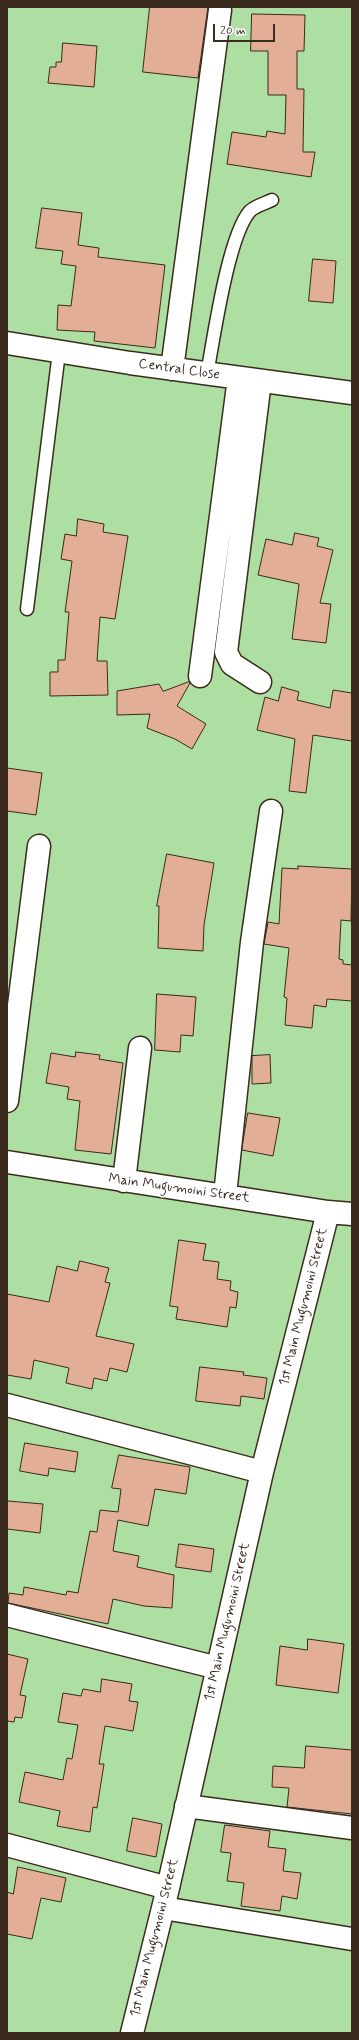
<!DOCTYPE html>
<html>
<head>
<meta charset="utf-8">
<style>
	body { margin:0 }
	#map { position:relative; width:359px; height:2040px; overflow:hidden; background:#f6e7df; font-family:Mynerve,sans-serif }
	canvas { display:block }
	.frame { position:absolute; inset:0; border:8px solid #3b2a1e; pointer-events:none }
	.scale { position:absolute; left:213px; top:24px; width:62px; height:18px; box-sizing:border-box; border:2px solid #3b2a1e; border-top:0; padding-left:5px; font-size:12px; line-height:14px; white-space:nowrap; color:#3b2a1e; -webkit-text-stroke:3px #fff; paint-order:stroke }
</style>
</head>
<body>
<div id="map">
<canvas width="359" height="2040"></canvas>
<div class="frame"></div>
<div class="scale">20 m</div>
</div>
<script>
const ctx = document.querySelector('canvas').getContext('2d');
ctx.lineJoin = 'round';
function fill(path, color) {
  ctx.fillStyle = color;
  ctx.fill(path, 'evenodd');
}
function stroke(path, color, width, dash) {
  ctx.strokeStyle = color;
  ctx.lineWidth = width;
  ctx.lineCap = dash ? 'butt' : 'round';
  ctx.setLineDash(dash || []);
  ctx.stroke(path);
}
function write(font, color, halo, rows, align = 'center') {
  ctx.font = font + ' Mynerve,sans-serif';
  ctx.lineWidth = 3;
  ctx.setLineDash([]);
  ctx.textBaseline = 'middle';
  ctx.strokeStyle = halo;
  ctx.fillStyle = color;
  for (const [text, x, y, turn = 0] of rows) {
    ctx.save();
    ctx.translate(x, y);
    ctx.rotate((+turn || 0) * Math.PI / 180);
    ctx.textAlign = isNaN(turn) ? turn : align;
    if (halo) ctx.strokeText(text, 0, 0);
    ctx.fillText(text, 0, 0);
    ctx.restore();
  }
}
fill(new Path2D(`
	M 7,7 L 352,7 L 352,2033 L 7,2033 Z`), '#acdfa1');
const building = new Path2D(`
	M 150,7 L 208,7 L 198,78 L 143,72 Z
	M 252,14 L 305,15 L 304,51 L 297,51 L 297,89 L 304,89 L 303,152 L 315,152 L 311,177 L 227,164 L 232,132 L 266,137 L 267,131 L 285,134 L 286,95 L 268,95 L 268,51 L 251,51 Z
	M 63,43 L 97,46 L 94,87 L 48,83 L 50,67 L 56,67 L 56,62 L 61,62 Z
	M 42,208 L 82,213 L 78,245 L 99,248 L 98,257 L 165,265 L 155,348 L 94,341 L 95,332 L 57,330 L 58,305 L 71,306 L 76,266 L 61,264 L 63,251 L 36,248 Z
	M 313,259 L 336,261 L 333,303 L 309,301 Z
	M 78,519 L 104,524 L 103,532 L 128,536 L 115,619 L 100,617 L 97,661 L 107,661 L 108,695 L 50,696 L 50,672 L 58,672 L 58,660 L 65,660 L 69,612 L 65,612 L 72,561 L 61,559 L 65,534 L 76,536 Z
	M 295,533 L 319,538 L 317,546 L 333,550 L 320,603 L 331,604 L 326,643 L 292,639 L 299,584 L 258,575 L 266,539 L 292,545 Z
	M 189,682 L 190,683 L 177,706 L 206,724 L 192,749 L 175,739 L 147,728 L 150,714 L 117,715 L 117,691 L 159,684 L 163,691 Z
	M 282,687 L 299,692 L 297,700 L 330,708 L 333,690 L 352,693 L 352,741 L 313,735 L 306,793 L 289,791 L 295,739 L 257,730 L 265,697 L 278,701 Z
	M 7,768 L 42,773 L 36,815 L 7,811 Z
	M 167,854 L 214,863 L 204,925 L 203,951 L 158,948 L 159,906 L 157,906 Z
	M 298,866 L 352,869 L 351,921 L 341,920 L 339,959 L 343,960 L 343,964 L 352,965 L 352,1001 L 327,999 L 326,1007 L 314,1005 L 312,1028 L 285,1025 L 287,998 L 284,997 L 289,948 L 264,944 L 268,922 L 279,924 L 282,868 L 298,869 Z
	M 157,994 L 196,997 L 193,1036 L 181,1035 L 180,1052 L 155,1050 Z
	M 76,1052 L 100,1055 L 99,1059 L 123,1063 L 111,1154 L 75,1150 L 80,1101 L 67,1099 L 69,1087 L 46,1083 L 51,1053 L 75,1057 Z
	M 270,1055 L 271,1083 L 252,1084 L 252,1056 Z
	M 248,1113 L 280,1118 L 273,1156 L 242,1150 Z
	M 179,1240 L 206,1244 L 203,1260 L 219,1262 L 217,1279 L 231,1281 L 230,1290 L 238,1292 L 236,1308 L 230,1307 L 227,1327 L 176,1319 L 178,1307 L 170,1306 Z
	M 80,1261 L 109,1268 L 105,1282 L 110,1283 L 96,1336 L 134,1344 L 127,1372 L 110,1368 L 107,1381 L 94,1378 L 92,1389 L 66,1383 L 69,1368 L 34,1360 L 31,1379 L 7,1375 L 7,1294 L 49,1302 L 57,1266 L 77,1271 Z
	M 200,1367 L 244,1372 L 243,1375 L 267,1378 L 264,1399 L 241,1396 L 240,1406 L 196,1401 Z
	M 25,1443 L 78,1452 L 75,1472 L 49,1468 L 48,1476 L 20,1471 Z
	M 119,1455 L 190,1467 L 186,1494 L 155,1489 L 148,1526 L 118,1520 L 113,1551 L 139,1556 L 137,1567 L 174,1575 L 172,1608 L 144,1606 L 113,1599 L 108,1624 L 8,1603 L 9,1593 L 23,1595 L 24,1587 L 66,1595 L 67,1591 L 78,1593 L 90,1531 L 97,1532 L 100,1510 L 118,1512 L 121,1489 L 112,1488 Z
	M 8,1501 L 43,1504 L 40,1533 L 7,1529 Z
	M 179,1544 L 214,1549 L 211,1572 L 176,1567 Z
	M 308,1639 L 344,1644 L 338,1693 L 276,1685 L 280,1646 L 307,1650 Z
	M 7,1654 L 28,1659 L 20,1695 L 26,1696 L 22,1718 L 15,1717 L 14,1722 L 7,1721 Z
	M 102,1679 L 132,1684 L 129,1701 L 138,1702 L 133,1731 L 105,1726 L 99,1764 L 104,1764 L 97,1808 L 93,1807 L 90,1832 L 57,1826 L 60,1811 L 19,1802 L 25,1772 L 63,1780 L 67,1758 L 72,1759 L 78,1725 L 58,1722 L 63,1693 L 81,1696 L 83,1689 L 100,1692 Z
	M 306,1746 L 352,1750 L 352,1814 L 287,1807 L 289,1788 L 272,1787 L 273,1766 L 304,1768 Z
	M 133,1818 L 162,1824 L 156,1857 L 127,1851 Z
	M 225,1825 L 270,1831 L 268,1847 L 286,1849 L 283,1871 L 301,1873 L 297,1899 L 282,1896 L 280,1911 L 241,1906 L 244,1883 L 227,1881 L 231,1853 L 221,1852 Z
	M 18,1867 L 66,1878 L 61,1902 L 41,1898 L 32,1939 L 7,1934 L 7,1892 L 13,1894 Z`);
fill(building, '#e2ae95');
stroke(building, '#3b2a1e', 1);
const lane = new Path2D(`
	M 207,374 C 214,337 228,236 250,211 C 255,206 266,203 272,200
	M 27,609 L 59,352`);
const street = new Path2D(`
	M 7,343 L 130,363 L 352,393
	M 172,369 L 220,10
	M 260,381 L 226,652 L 232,664 L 260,682
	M 200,676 L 239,378
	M 7,1101 L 39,846
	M 7,1162 L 328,1212 L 352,1214
	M 124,1181 L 140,1048
	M 225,1195 L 252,942 L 271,811
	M 7,1405 L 262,1472
	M 7,1615 L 218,1668
	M 186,1806 L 352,1828
	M 7,1845 L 168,1888
	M 163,1908 L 352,1939
	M 132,2033 L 168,1888 L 262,1472 L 328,1212`);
stroke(lane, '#3b2a1e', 15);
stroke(street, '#3b2a1e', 25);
stroke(lane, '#fff', 12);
stroke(street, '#fff', 22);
write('14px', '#3b2a1e', '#fff', [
	["Central Close",179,370,8],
	["Main Mugumoini Street",179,1189,8],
	["1st Main Mugumoini Street",304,1307,-76],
	["1st Main Mugumoini Street",228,1622,-77],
	["1st Main Mugumoini Street",155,1938,-76]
]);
</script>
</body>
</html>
